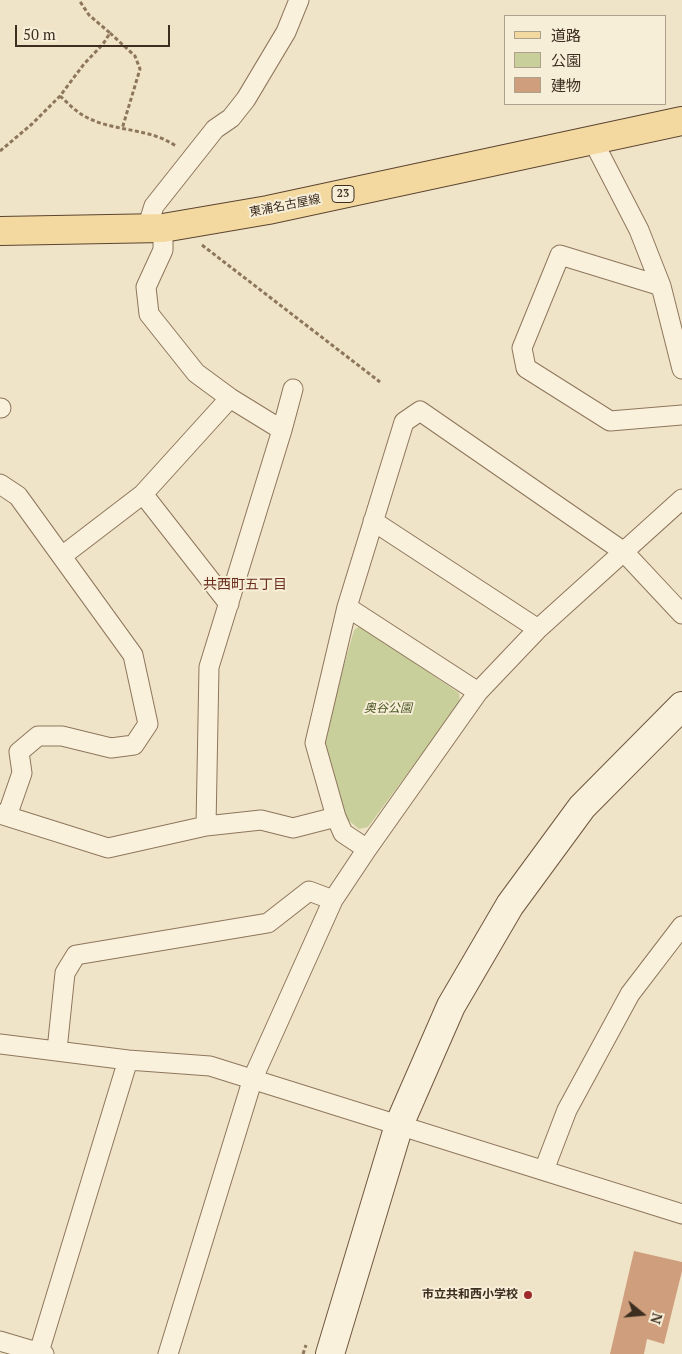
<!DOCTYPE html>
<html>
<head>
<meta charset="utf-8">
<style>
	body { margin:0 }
	#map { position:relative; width:682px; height:1354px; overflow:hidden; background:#f0e4c8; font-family:"PT Serif","Noto Sans JP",serif }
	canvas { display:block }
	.legend { position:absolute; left:504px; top:15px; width:162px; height:90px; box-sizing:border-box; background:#f7eed8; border:1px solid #ada18e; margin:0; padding:6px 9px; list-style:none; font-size:15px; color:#3d2e20 }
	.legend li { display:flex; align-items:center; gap:10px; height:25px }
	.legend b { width:25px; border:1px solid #ada18e }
	.north { position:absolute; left:617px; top:1289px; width:50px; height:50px; -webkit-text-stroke:4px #f7eed8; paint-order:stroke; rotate:107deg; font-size:14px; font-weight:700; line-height:20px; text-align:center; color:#3d2e20 }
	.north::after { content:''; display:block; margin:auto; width:18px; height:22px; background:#3d2e20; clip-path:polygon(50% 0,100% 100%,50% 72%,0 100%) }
	.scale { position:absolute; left:15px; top:25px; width:155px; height:22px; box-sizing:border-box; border:2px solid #3d2e20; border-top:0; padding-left:6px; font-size:15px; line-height:18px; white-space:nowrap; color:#3d2e20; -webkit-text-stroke:4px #f7eed8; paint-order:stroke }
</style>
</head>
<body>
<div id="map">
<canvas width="682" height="1354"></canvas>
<ul class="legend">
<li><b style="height:6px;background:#f3d9a0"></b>道路</li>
<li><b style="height:14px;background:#c9cf9b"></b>公園</li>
<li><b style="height:14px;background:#cf9f7d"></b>建物</li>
</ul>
<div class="north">N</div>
<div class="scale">50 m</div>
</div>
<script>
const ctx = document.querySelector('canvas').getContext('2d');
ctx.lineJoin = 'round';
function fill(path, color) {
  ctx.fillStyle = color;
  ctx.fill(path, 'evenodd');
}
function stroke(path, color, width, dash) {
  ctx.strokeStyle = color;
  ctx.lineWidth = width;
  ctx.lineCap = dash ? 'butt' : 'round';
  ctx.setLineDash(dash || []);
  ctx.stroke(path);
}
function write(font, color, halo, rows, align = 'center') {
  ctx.font = font + ' "PT Serif","Noto Sans JP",serif';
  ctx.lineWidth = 4;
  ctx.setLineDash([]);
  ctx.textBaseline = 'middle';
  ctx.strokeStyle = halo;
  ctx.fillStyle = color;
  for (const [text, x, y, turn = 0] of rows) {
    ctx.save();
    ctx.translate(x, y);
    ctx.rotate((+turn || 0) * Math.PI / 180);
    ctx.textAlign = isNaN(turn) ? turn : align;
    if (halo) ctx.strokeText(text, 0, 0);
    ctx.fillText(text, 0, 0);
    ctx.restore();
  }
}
fill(new Path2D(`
	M 360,626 L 459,693 L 460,702 L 368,827 L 359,829 L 347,819 L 323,739 L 354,630 Z`), '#c9cf9b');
fill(new Path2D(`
	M 634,1251 L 682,1262 L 682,1271 L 664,1344 L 647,1339 L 644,1354 L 610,1354 Z`), '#cf9f7d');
const street = new Path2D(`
	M 593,141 L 639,230 L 661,286 L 682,369
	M 147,228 L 154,206 L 215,129 L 231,118 L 246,99 L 286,32 L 299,0
	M 163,228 L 163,250 L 146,287 L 149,314 L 196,373 L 230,398 L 282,430 L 209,667 L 206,826
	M 661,286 L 560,255 L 522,348 L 526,368 L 610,421 L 682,415
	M 0,408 L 1,408
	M 282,430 L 293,389
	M 0,484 L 18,496 L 133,655 L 148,724 L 134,745 L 111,748 L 62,736 L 38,736 L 19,752 L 22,773 L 7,816
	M 373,521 L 538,629
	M 62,556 L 143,494
	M 229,604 L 143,494 L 230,398
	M 347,607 L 478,692
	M 0,814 L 108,848 L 206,826 L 261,820 L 293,828 L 336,817
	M 367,849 L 343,833 L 336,817 L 315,743 L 347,607 L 404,422 L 420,411 L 624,552 L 682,614
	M 0,1044 L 128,1060 L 210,1066 L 682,1214
	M 57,1050 L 65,973 L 76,955 L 268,923 L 309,891 L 333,900
	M 544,1170 L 567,1110 L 630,994 L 682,926
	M 0,1341 L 44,1354
	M 39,1352 L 128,1060
	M 168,1354 L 253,1078 L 333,900 L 367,849 L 478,692 L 538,629 L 682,499`);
const secondary = new Path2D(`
	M 330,1354 L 399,1125 L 451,1006 L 510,905 L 582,807 L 682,706`);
const primary = new Path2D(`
	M 0,231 L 163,228 L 268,210 L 682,121`);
stroke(street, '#8d765c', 21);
stroke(secondary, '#6f573f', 30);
stroke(primary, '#5b4430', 30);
stroke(new Path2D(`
	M 110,33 L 135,56 L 140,69 L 122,129
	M 60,96 C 69,104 77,113 88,118 C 116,132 152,128 177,147
	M 0,151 L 32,124 L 60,96 L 84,64 L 103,44 L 110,33 L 89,15 L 79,0
	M 202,245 L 380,382
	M 303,1354 L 306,1345`), '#8d765c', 3, [4, 2.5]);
stroke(street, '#faf1dc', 19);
stroke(secondary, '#faf1dc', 28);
stroke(primary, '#f3d9a0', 28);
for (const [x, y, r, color] of [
	[528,1295,5,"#9e2a2b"]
]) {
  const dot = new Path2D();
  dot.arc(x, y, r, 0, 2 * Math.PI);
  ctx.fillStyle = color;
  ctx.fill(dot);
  stroke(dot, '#f7eed8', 2);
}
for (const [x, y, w] of [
	[343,194,22]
]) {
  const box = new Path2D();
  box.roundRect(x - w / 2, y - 8.5, w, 17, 4);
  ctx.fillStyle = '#f7eed8';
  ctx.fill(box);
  stroke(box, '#3d2e20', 1);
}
write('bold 11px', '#3d2e20', null, [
	["23",343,194]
]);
write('12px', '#3d2e20', '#f7eed8', [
	["東浦名古屋線",285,206,-11]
]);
write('italic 12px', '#4d5a26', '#f7eed8', [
	["奥谷公園",388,709]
]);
write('bold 12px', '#3d2e20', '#f7eed8', [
	["市立共和西小学校",518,1295]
], 'right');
write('14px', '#6b2e1e', '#f7eed8', [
	["共西町五丁目",245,585]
]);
</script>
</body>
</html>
